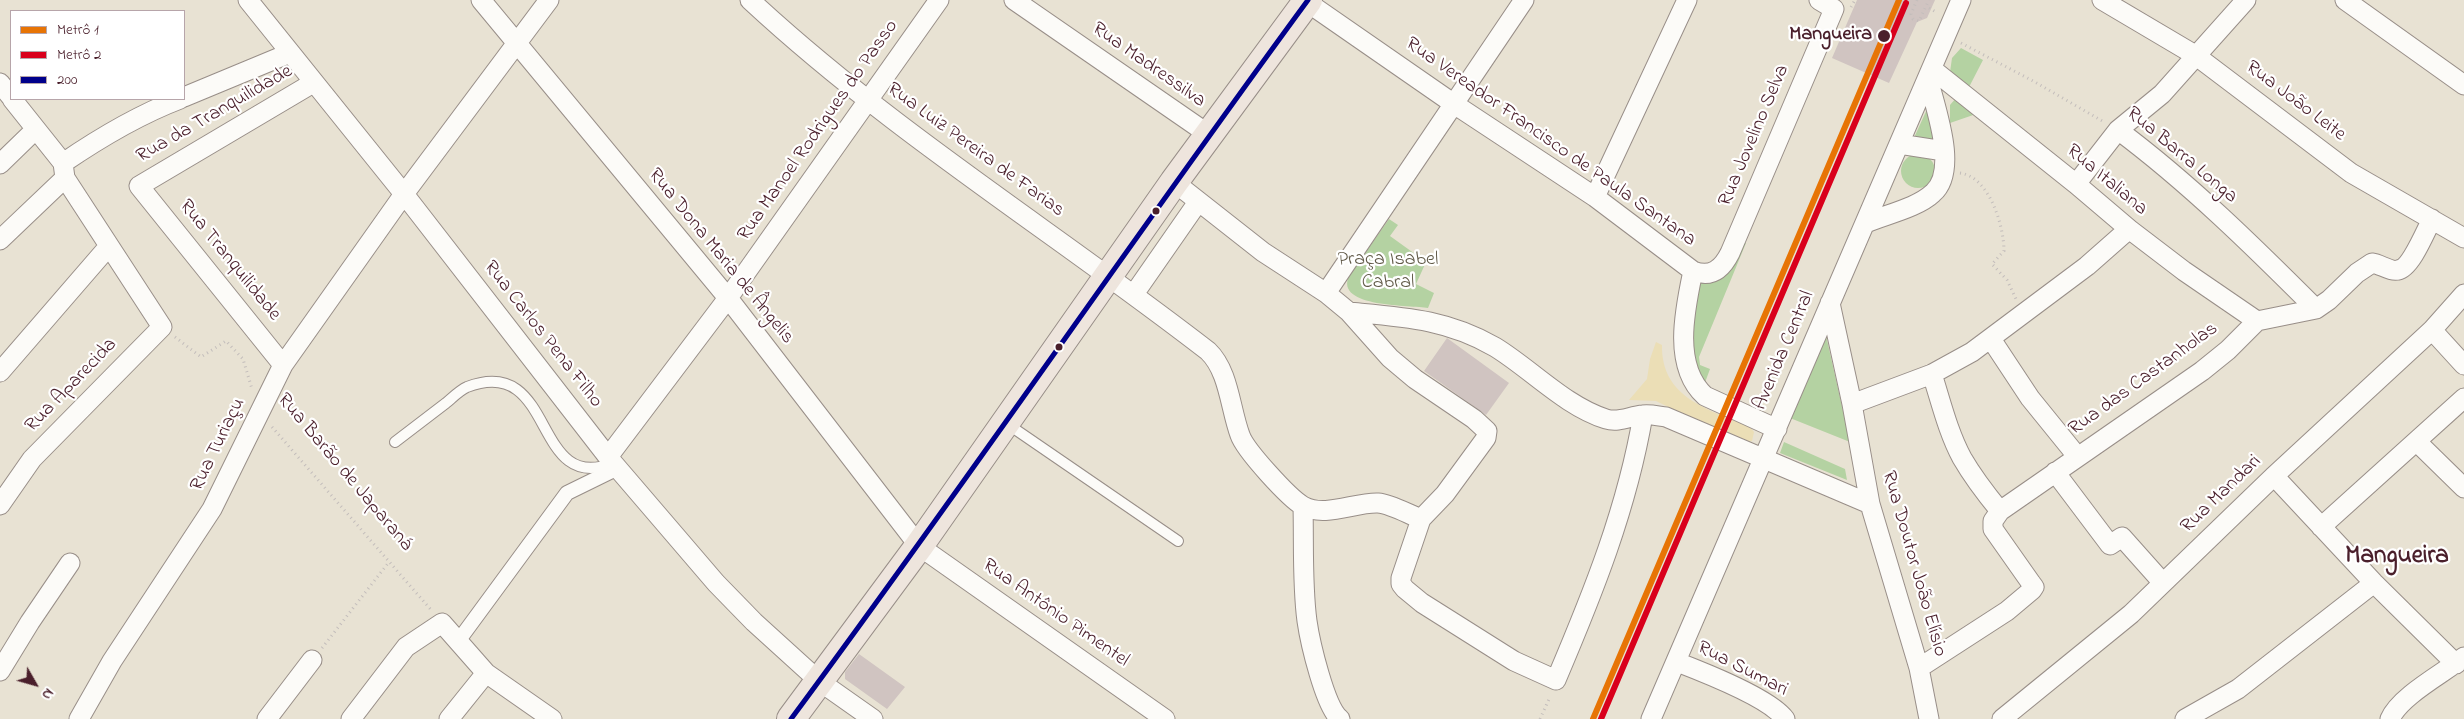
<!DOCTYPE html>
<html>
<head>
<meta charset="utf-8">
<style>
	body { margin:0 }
	#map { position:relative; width:2464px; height:719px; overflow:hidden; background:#e8e2d3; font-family:"Indie Flower",sans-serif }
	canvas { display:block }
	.legend { position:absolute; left:10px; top:10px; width:175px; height:90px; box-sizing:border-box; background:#fff; border:1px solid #b7a5aa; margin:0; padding:6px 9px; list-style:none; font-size:15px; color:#4a1f2b }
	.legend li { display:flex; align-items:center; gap:10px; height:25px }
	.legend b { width:25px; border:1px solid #b7a5aa }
	.north { position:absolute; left:10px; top:659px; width:50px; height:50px; -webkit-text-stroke:4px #fff; paint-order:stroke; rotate:128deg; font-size:14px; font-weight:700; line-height:20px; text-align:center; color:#4a1f2b }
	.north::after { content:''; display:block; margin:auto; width:18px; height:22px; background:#4a1f2b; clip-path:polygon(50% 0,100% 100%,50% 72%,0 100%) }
</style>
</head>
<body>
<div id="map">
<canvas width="2464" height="719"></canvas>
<ul class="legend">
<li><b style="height:6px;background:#e77405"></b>Metrô 1</li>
<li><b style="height:6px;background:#d9001c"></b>Metrô 2</li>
<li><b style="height:6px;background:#00008b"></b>200</li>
</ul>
<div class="north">N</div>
</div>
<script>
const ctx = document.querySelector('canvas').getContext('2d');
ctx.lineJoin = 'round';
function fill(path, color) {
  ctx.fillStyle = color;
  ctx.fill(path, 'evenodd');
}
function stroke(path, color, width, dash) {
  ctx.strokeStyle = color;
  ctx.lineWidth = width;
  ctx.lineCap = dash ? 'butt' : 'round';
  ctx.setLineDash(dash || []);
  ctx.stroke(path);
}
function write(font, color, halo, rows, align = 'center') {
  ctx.font = font + ' "Indie Flower",sans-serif';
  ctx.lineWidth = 4.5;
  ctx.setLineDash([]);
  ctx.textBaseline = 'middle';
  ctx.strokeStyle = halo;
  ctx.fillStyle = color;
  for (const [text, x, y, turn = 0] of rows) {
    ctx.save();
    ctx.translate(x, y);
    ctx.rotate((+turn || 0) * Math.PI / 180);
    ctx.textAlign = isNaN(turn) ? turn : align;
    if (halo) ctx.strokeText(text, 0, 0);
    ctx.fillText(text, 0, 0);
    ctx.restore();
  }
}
fill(new Path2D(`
	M 1961,48 L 1983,60 L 1967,91 L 1950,72 L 1952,58 Z
	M 1956,98 L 1979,113 L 1950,123 L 1950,105 Z
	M 1928,107 L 1934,141 L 1913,140 Z
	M1901 171a17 17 0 1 1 34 0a17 17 0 1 1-34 0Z
	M 1389,219 L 1398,225 L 1390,236 L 1415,254 L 1417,252 L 1427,260 L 1416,284 L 1434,293 L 1428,308 C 1412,305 1334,308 1349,276 Z
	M 1740,241 L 1746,243 L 1699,357 L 1700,365 L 1710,369 L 1703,388 L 1683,360 L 1697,285 Z
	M 1825,331 L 1850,442 L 1790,418 Z
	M 1784,442 L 1845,469 L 1847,480 L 1780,453 Z`), '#b4d2a2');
fill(new Path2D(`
	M 1656,342 L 1662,345 C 1661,398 1708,409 1750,427 L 1754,432 L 1752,441 L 1742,443 L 1656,401 L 1629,400 L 1647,379 L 1650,359 Z`), '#ebdeb6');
fill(new Path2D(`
	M 1857,0 L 1935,0 L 1927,18 L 1917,22 L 1889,83 L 1832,58 Z
	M 1447,338 L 1509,383 L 1486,415 L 1424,371 Z
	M 859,654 L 905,687 L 887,709 L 845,679 L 845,672 Z`), '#d0c4c1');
const service = new Path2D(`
	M 1006,423 L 1178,541
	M 395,442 C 412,429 429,416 446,403 C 452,398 460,390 467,387 C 557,353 531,496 613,463`);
const pedestrian = new Path2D(`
	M 459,640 L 567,493 L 618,468`);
const minor = new Path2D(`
	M 248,0 L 404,194 L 608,457 L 716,583 L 754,622 L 819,681 L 873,719
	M 481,0 L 728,298 L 919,546 L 1165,719
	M 750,0 C 891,131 1056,233 1208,351 C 1229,371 1230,408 1240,435 C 1245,450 1289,498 1303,506 C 1325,518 1355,502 1378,503 C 1391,504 1408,514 1421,519
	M 1014,0 L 1208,134
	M 1304,0 L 1454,104 L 1595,197 L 1693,271 C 1685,309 1672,366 1705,396 L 1777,429
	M 2102,0 L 2195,55 L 2351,173 L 2464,238
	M 2345,0 L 2464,85
	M 1932,69 L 2076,184 L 2129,229 L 2184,271 L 2257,321
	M 0,83 L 11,97
	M 184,97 L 290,53
	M 2118,130 C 2189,183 2253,246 2316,309
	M 1899,144 L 1944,151
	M 63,163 C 101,137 138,115 180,99
	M 0,164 L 36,129
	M 1174,182 L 1263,252 L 1326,293 L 1349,312 L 1390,358 L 1415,379 L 1474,419 L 1487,431 L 1486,438 L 1445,494 L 1421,519
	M 2076,184 L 2118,130 L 2162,94 L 2246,0
	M 1595,197 L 1687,0
	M 1866,223 C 1887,214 1917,208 1933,193 C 1959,170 1935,108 1928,78
	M 0,240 L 65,178
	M 1693,271 C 1711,278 1722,269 1730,253 L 1834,9 L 1819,0
	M 1326,293 L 1524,0
	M 1134,294 L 1198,202
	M 1830,303 L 1852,404 L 1870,504 L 1919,668 L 1929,719
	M 1349,312 C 1403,317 1447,319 1495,347 C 1531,369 1565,406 1606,419 C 1619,423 1630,416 1643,415 C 1650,414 1658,416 1666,417 L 1870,504
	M 2432,330 L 2464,365
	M 1991,339 L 2030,398 L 2077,456
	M 283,365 L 139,186 L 313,83
	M 0,372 L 109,246
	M 1932,374 C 1941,402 1948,432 1962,458 C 1973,477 1986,494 2000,511
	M 1852,404 L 1932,374 L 1972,352 L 2087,266 L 2129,229
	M 2417,442 L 2464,488
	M 608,457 L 728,298 L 939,0
	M 2055,472 L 2110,545 L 2122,537 L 2163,583
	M 2274,476 L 2374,583 L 2456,664
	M 0,505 L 32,459 L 162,327 L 65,178 L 63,163 L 12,99
	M 1303,506 C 1304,544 1302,584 1307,621 C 1310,642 1325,707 1340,719
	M 1421,519 L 1401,578 L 1401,584 L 1405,589 L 1422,603 L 1514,661 L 1556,680 C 1593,593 1627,509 1643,415
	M 2321,527 L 2464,398
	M 1677,662 C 1703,672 1770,698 1785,719
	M 1919,668 L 2007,611 L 2032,590 L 2034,587 L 2031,583 L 1993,529 L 1993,521 L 2000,511 L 2202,371 L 2228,350 L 2257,321 L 2316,309 L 2329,300 L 2357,273 L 2372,263 C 2380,264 2391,272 2398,270 C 2411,268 2426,230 2432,219
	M 0,671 L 30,622 L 70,563
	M 79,719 L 112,661 L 212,509 L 283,365 L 404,194 L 549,0
	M 267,719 L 312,660
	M 351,719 L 406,647 L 442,623 L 486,673 L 552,719
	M 449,719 L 486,673
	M 1651,719 L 1961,0
	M 2002,719 L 2131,614 L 2274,476 L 2432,330 L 2464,294
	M 2185,719 L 2238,689 L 2374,583
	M 2390,719 C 2400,696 2444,673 2464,657`);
const primary = new Path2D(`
	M 791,719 L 919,546 L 1174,182 L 1308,0`);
stroke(service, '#988e88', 12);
stroke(pedestrian, '#988e88', 16);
stroke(minor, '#988e88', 21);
stroke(primary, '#988e88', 30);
stroke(new Path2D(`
	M 1851,7 L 1855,0
	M 1929,8 L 1936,12
	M 1961,43 L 2035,82 L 2104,122
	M 1960,173 C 1990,177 2004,227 2004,251 L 1992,264 L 2007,280 L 2016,299
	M 175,337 L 201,357 L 226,341 L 243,359 L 252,389
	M 272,427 L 432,611
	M 322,648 L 389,562
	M 1540,719 L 1550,697`), '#c3bdbb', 3, [1, 4]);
stroke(service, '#fcfbf8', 10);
stroke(pedestrian, '#fcfbf8', 14);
stroke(minor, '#fcfbf8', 19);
stroke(primary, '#eee5dd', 28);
stroke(new Path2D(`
	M 1917,0 L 1911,14 L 1913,19 L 1919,21 L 1929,0`), '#c3bdbb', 3, [1, 4]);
stroke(new Path2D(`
	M 791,719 C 967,482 1133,238 1308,0`), '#00008b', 5);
stroke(new Path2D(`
	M 1593,719 L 1899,0`), '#e77405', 6);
stroke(new Path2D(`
	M 1601,719 L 1906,3`), '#d9001c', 6);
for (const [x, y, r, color] of [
	[1884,36,7,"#4a1f2b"],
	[1156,211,4.5,"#4a1f2b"],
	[1059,347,4.5,"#4a1f2b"]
]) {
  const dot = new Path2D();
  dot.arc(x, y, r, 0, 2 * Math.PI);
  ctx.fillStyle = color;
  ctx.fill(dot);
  stroke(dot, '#fff', 2);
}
write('bold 20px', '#4a1f2b', '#fff', [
	["Mangueira",1872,36]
], 'right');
write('20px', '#4a1f2b', '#fff', [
	["Rua Madressilva",1148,66,35],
	["Rua João Leite",2295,102,37],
	["Rua da Tranquilidade",215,115,-30],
	["Rua Manoel Rodrigues do Passo",819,131,-55],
	["Rua Jovelino Selva",1755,136,-67],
	["Rua Vereador Francisco de Paula Santana",1550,143,35],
	["Rua Luiz Pereira de Farias",975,151,36],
	["Rua Barra Longa",2181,156,40],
	["Rua Italiana",2106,181,40],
	["Rua Dona Maria de Ângelis",720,257,51],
	["Rua Tranquilidade",229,261,51],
	["Rua Carlos Pena Filho",542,335,52],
	["Avenida Central",1785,351,-67],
	["Rua das Castanholas",2144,380,-36],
	["Rua Aparecida",72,386,-46],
	["Rua Turiaçu",219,445,-64],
	["Rua Barão de Japaraná",344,473,50],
	["Rua Mandari",2222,495,-44],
	["Rua Doutor João Elísio",1913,564,74],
	["Rua Antônio Pimentel",1055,614,35],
	["Rua Sumari",1742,670,27]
]);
write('20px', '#605947', '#fff', [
	["Praça Isabel",1388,261],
	["Cabral",1388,284]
]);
write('bold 25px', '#4a1f2b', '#fff', [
	["Mangueira",2397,558]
]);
</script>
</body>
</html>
